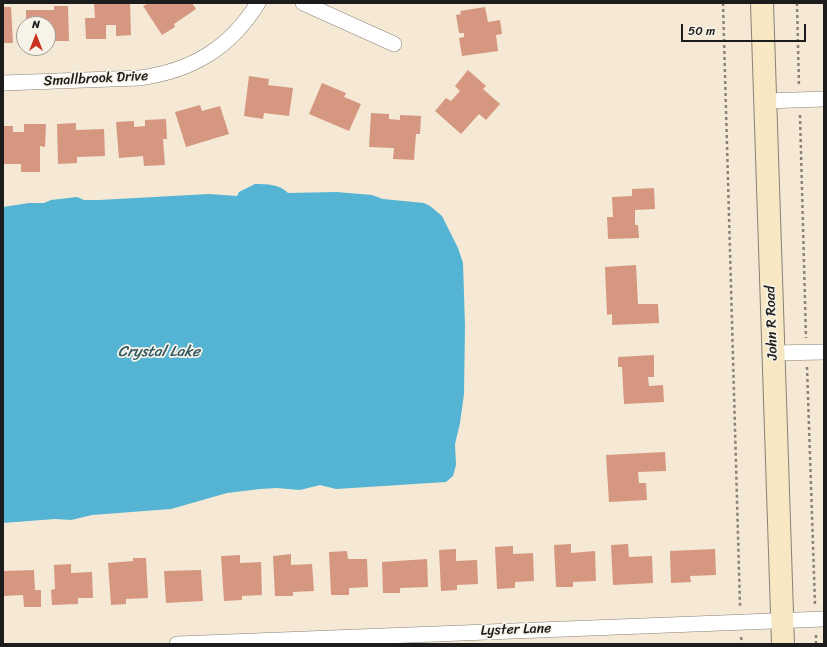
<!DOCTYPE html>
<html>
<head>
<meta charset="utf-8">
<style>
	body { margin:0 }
	#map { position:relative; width:827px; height:647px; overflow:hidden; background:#f5e8d4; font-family:Sriracha,sans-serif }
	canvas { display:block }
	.frame { position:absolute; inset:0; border:4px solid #1c1c1c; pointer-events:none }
	.north { position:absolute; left:16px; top:16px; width:40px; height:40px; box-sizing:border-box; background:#f7f3e8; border:1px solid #9f9d96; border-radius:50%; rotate:0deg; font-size:11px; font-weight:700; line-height:16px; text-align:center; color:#1c1c1c }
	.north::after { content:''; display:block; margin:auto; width:14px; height:18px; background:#c8321e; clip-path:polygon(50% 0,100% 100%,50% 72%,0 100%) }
	.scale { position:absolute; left:681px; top:24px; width:125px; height:18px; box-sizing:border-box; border:2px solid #1c1c1c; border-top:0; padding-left:5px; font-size:12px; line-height:14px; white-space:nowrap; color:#1c1c1c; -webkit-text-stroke:3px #f7f3e8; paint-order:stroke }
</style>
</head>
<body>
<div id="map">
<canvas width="827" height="647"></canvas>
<div class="frame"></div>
<div class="north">N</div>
<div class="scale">50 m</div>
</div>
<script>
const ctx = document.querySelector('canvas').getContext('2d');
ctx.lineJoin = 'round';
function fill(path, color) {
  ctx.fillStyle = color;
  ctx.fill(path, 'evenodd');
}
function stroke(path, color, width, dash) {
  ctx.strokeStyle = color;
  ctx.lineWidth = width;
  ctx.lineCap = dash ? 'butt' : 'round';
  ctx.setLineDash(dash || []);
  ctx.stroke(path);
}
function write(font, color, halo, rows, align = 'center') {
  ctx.font = font + ' Sriracha,sans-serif';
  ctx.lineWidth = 3.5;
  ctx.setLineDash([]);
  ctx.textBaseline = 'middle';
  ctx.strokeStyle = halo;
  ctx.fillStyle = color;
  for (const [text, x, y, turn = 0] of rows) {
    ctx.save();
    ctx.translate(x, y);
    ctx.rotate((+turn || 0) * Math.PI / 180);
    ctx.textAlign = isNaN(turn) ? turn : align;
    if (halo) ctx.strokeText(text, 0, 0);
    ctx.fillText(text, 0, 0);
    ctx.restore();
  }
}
fill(new Path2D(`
	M 255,184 C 267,184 279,184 288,193 L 336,192 L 372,195 L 383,199 L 424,203 L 430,206 L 442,216 L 458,248 L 463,263 L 465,326 L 464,394 L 460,423 L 455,444 L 456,465 L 453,476 L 446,482 L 336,489 L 320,485 L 300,490 L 277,488 L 260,489 L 227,493 L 171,509 L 92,515 L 71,520 L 55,519 L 3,523 L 3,207 L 29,203 L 44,203 L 51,200 L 77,197 L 84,200 L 99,200 L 209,194 L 237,196 L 239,192 Z`), '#55b4d3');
fill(new Path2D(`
	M 94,3 L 130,3 L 131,35 L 116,36 L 116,25 L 106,25 L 106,39 L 86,39 L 85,18 L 95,18 Z
	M 149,3 L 192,3 L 196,9 L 174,24 L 175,27 L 162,35 L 143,6 Z
	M 54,6 L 68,6 L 69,41 L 48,41 L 48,24 L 26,24 L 26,10 L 54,10 Z
	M 3,7 L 11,7 L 13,43 L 3,43 Z
	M 485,7 L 488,22 L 500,20 L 502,34 L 496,35 L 498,51 L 462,56 L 459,38 L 464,37 L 464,33 L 459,33 L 456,15 L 461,14 L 460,11 Z
	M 468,70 L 486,86 L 483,89 L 500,104 L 486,120 L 479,114 L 461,134 L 435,111 L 446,98 L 451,101 L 460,91 L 455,86 Z
	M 249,76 L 269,79 L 268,85 L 293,88 L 289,116 L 264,113 L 263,119 L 244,116 Z
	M 322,83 L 346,93 L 344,97 L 361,104 L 349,131 L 309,114 Z
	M 200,105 L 202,111 L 220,106 L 229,134 L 186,147 L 175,112 Z
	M 371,113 L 389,114 L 389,119 L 400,120 L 400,115 L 421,116 L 420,134 L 416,134 L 414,160 L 393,159 L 394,148 L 369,147 Z
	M 166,119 L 167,139 L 163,139 L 165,165 L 144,166 L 143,156 L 119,158 L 116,122 L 134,121 L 134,127 L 145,126 L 145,120 Z
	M 76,123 L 76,130 L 104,129 L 105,156 L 77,157 L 77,163 L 58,164 L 57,124 Z
	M 24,124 L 46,124 L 45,147 L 40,146 L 40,172 L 21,172 L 21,164 L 3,164 L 3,126 L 13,126 L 13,132 L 24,132 Z
	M 654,188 L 655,209 L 635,210 L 635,225 L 638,225 L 639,238 L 608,239 L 607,217 L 613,217 L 612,197 L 632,196 L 632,189 Z
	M 636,265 L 638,304 L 658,304 L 659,323 L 612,325 L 612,314 L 607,315 L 605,267 Z
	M 654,355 L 654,377 L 648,377 L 649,386 L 663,385 L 664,402 L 624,404 L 622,367 L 618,367 L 618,357 Z
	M 665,452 L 666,471 L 638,472 L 639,483 L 646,483 L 647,500 L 609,502 L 606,455 Z
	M 571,544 L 571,553 L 595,551 L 596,581 L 573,582 L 573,587 L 556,587 L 554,545 Z
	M 628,544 L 629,557 L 652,556 L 653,583 L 613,585 L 611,545 Z
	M 513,546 L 513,554 L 533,553 L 534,581 L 515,582 L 515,588 L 497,589 L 495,547 Z
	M 456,549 L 456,561 L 477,560 L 478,584 L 457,585 L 457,590 L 441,591 L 439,550 Z
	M 715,549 L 716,575 L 690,576 L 691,582 L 671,583 L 670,551 Z
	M 347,551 L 348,559 L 367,559 L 368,587 L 349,588 L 349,595 L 331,595 L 329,552 Z
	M 291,554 L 291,565 L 312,564 L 314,591 L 293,592 L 293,596 L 275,596 L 273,556 Z
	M 240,555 L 240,563 L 261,562 L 262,595 L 242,596 L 242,600 L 224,601 L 221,556 Z
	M 133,558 L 146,558 L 148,598 L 126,599 L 126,604 L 111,605 L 108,563 L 133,561 Z
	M 427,559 L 428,587 L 400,588 L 400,593 L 383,593 L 382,562 Z
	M 71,564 L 71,573 L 92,572 L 93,598 L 78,598 L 78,604 L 52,605 L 51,590 L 55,589 L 54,565 Z
	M 34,570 L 35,590 L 41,590 L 41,607 L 24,607 L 23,595 L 3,596 L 3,571 Z
	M 201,570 L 203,601 L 166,603 L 164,571 Z`), '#d59780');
const street = new Path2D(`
	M 303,3 L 394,44
	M 3,83 L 139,78 C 192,71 230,48 258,3
	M 765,101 L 824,99
	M 774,353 L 824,352
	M 177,644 L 824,619`);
const secondary = new Path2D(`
	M 762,3 L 783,644`);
stroke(street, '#888278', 16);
stroke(secondary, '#888278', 24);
stroke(new Path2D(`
	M 723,3 L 740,606
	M 797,3 L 799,86
	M 800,115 L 806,338
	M 807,367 L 815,604
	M 816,635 L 816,644
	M 741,637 L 742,644`), '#888278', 2.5, [3, 3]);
stroke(street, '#fff', 15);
stroke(secondary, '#f7e8c3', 22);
write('14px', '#1c1c1c', '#f7f3e8', [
	["Smallbrook Drive",96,79,-3],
	["John R Road",772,323,-92],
	["Lyster Lane",516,630,-2]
]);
write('italic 15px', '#335965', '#f7f3e8', [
	["Crystal Lake",159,352]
]);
</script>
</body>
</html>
